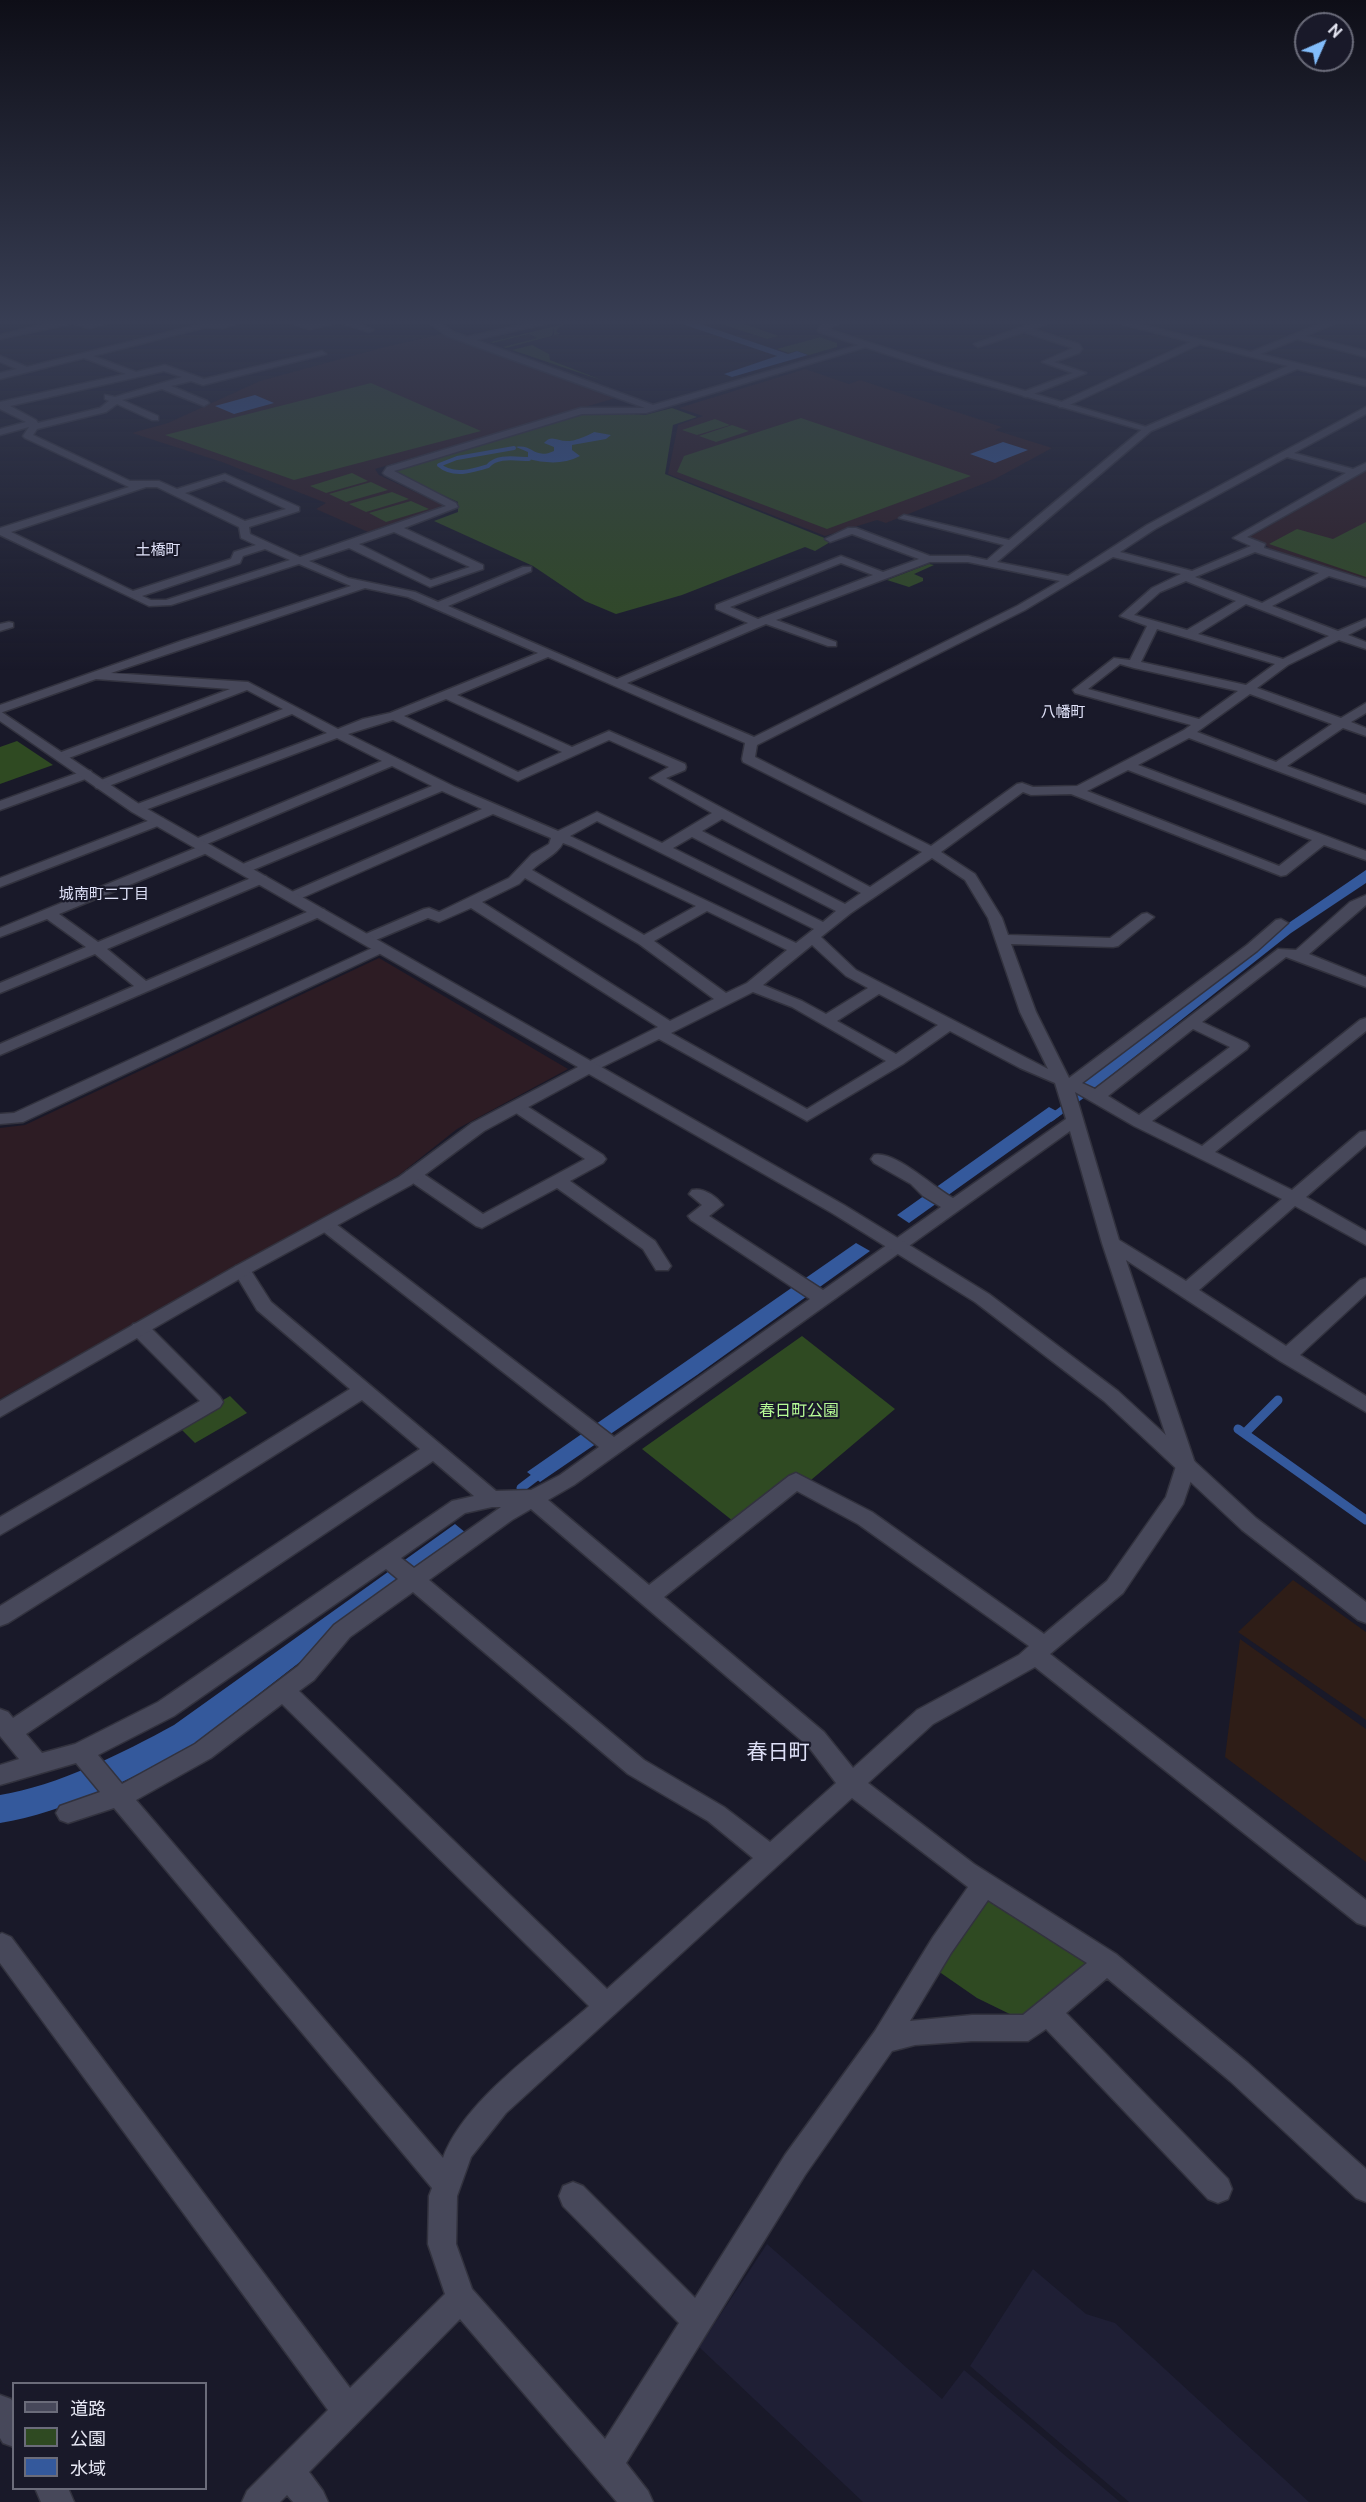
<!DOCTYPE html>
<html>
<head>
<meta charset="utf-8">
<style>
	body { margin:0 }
	#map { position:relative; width:1366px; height:2502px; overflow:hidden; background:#191929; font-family:Ubuntu,"Noto Sans JP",sans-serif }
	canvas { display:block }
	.legend { position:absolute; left:12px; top:2382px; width:195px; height:108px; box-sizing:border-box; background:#191929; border:2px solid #6b6c7a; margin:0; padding:8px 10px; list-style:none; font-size:18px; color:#e7e8f4 }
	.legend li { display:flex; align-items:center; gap:12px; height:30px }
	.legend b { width:30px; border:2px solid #6b6c7a }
	.north { position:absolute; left:1294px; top:12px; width:60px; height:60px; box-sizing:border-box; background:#191929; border:2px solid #6b6c7a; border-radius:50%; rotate:45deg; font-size:16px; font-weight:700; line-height:24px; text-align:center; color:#e7e8f4 }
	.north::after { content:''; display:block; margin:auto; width:21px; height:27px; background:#82bcfa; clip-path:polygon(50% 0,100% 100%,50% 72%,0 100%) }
</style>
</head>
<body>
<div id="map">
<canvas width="1366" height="2502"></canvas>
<ul class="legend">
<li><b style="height:8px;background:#47485a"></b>道路</li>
<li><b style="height:16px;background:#2f4a22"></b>公園</li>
<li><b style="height:16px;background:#34599c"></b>水域</li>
</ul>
<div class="north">N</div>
</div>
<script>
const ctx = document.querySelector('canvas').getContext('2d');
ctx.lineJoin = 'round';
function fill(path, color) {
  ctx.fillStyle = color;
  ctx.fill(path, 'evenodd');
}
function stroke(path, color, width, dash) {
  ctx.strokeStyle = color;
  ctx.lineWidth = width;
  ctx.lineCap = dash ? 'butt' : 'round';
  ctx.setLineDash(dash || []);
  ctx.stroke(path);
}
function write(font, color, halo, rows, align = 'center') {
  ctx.font = font + ' Ubuntu,"Noto Sans JP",sans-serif';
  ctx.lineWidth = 4.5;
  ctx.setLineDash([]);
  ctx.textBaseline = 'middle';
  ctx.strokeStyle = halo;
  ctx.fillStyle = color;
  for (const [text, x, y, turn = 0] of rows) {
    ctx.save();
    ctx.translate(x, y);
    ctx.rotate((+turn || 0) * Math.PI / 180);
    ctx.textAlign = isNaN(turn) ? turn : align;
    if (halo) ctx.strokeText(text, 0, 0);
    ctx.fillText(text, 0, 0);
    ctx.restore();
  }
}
fill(new Path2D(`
	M 767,2244 L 942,2399 L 964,2370 L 1120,2502 L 863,2502 L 699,2347 Z
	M 1033,2269 L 1086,2314 L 1115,2323 L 1309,2502 L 1129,2502 L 970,2366 Z`), '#1f1f35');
fill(new Path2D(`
	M 1293,1580 L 1366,1632 L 1366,1720 L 1238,1632 Z
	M 1240,1639 L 1366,1729 L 1366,1862 L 1225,1757 Z`), '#2e1d17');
fill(new Path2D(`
	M 441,334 L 619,397 L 375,469 L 379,475 L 445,506 L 368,532 L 316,509 L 326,503 L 222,462 L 132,433 L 168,423 L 260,381 L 381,348 Z
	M 805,369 L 849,384 L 860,380 L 1002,427 L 995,430 L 1052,448 L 995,479 L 886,523 L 877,520 L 825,536 L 668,474 L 678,425 L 703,416 L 679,408 Z
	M 1366,471 L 1366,580 L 1266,548 L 1269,547 L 1248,538 Z
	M 379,958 L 568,1069 L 457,1129 L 399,1175 L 0,1399 L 0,1128 L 25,1125 Z`), '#2d1c24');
fill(new Path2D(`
	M 581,320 L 560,326 L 556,331 L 560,334 L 554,335 L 554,328 L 552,336 L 506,348 L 503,347 L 537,338 L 529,334 L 493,343 L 490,342 Z
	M 709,320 L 732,320 L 779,336 L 767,339 Z
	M 820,337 L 837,343 L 837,347 L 809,355 L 797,351 L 789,353 L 777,349 Z
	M 532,345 L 549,354 L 550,360 L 604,381 L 512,350 Z
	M 371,383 L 481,431 L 294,480 L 165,435 Z
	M 672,408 L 697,417 L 673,425 L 665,474 L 832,541 L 815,551 L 805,547 L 682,595 L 616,614 L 585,601 L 533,566 L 434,521 L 458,512 L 458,502 L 396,474 L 397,468 L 584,412 L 602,411 L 645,415 Z
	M 801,418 L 971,476 L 827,529 L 677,472 L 684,456 Z
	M 715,419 L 730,425 L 697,435 L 682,430 Z
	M 732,425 L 749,431 L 716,442 L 699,436 Z
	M 352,473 L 368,481 L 326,493 L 310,486 Z
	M 371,482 L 388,490 L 346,502 L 329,494 Z
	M 392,492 L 409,499 L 366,512 L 349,504 Z
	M 411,501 L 429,509 L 386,522 L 369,513 Z
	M 1366,522 L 1366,577 L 1269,544 L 1297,529 L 1333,539 Z
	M 929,564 L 934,565 L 914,574 L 923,578 L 923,581 L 909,587 L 887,580 Z
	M 17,741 L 53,765 L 0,784 L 0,747 Z
	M 802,1336 L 895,1409 L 811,1480 L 796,1472 L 733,1521 L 642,1449 Z
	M 230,1396 L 247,1413 L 195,1443 L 178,1426 Z
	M 987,1898 L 1094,1962 L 1022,2020 L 977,1998 L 938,1971 Z`), '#2f4a22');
fill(new Path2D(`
	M 670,320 L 689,320 L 788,354 L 797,351 L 808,355 L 732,377 L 724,374 L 777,356 Z
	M 255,395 L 274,403 L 234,414 L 215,406 Z
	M 594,432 L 611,435 L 606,439 L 572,445 L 572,450 L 580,456 C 563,465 545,463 528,459 L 528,452 L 516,447 C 533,444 534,460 554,451 L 554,447 L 544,443 C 551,434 557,441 567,441 C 574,442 591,434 594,432 Z
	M 1003,442 L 1028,450 L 995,463 L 970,454 Z
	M 1366,870 L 1366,883 L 1291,933 L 1094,1089 L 1080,1082 L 1274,933 Z
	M 1049,1107 L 1062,1114 L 909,1223 L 897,1215 Z
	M 856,1243 L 870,1251 L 697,1375 L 540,1482 L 527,1472 Z
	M 455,1524 L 466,1533 L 188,1749 C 130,1779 66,1812 0,1823 L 0,1795 C 57,1786 123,1753 174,1725 Z`), '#34599c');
stroke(new Path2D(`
	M 514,448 L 457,458 L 439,465 C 453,477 472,471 488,466 C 497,455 516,459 529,459`), '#34599c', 4);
stroke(new Path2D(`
	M 1051,1118 L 1090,1089`), '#34599c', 7);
stroke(new Path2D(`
	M 1238,1429 L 1366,1520
	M 1245,1433 L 1278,1400
	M 521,1488 L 542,1472`), '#34599c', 9);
const street = new Path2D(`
	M 62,320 L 82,320 L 90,323 L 117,320 L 89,328 L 73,323 L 0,339 L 0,335 Z
	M 234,320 L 248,320 L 222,328 L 206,327 L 93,356 L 136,372 L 165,365 L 204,379 L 322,351 L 326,354 L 203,385 L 191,381 L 171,386 L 207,401 L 209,403 L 204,406 L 162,389 L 122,400 L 158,416 L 158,420 L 152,420 L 117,404 L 106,412 L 37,429 L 33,435 L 130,481 L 159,481 L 177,489 L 225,474 L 299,507 L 299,511 L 249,527 L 250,534 L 300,557 L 446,506 L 385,475 L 383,473 L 387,467 L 581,408 L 645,408 L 447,336 L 426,320 L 436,320 L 453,332 L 467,337 L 544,320 L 560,320 L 476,340 L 653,405 L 866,343 L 866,347 L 646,413 L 582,414 L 394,471 L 456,503 L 458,507 L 404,528 L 483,565 L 483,569 L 430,587 L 349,548 L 309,561 L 348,578 L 415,592 L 438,602 L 523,567 L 531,567 L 531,571 L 448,606 L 617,679 L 748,623 L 716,609 L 716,605 L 841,556 L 883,572 L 919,559 L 852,534 L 830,542 L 825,539 L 848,528 L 856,528 L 930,556 L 968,556 L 987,560 L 1004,545 L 899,518 L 904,515 L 1009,540 L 1145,427 L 1288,366 L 1200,344 L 1065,407 L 1059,407 L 1059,403 L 1191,342 L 1107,320 L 1122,320 L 1251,352 L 1330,320 L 1342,320 L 1305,336 L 1366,351 L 1366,357 L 1297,339 L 1260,354 L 1366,380 L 1366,386 L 1297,369 L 1151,431 L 997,562 L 1068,576 L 1147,525 L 1366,407 L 1366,414 L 1294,453 L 1353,469 L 1366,463 L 1366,470 L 1247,537 L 1265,544 L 1264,548 L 1366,580 L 1366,587 L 1329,576 L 1272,606 L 1338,631 L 1366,619 L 1366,626 L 1348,635 L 1366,642 L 1366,649 L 1339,640 L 1288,665 L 1257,688 L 1341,718 L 1366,703 L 1366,713 L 1351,722 L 1366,728 L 1366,736 L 1343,728 L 1287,766 L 1366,795 L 1366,804 L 1189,738 L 1138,765 L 1366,851 L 1366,860 L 1324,845 L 1286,875 L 1281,876 L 1071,794 L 1031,795 L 1023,792 L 941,852 L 975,874 L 1002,918 L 1008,935 L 1110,938 L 1142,914 L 1147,913 L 1154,917 L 1118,946 L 1113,947 L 1011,944 L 1036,1012 L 1069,1078 L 1247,945 L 1276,920 L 1281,919 L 1288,923 L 1257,951 L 1082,1083 L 1095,1089 L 1278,949 L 1296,950 L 1350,902 L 1366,895 L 1366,905 L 1309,954 L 1366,977 L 1366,987 L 1286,957 L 1202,1022 L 1247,1043 L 1249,1046 L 1247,1049 L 1152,1121 L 1202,1146 L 1360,1020 L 1366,1018 L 1366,1031 L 1215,1152 L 1292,1190 L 1360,1132 L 1366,1131 L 1366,1145 L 1306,1197 L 1366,1231 L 1366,1245 L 1295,1206 L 1199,1290 L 1286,1346 L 1360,1280 L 1366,1278 L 1366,1294 L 1300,1355 L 1366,1396 L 1366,1412 L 1280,1361 L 1126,1260 L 1196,1466 L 1183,1504 L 1123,1593 L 1050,1654 L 1366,1900 L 1366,1926 L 1357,1923 L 1035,1667 L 933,1724 L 868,1783 L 974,1864 L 1116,1954 L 1248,2063 L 1366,2169 L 1366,2202 L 1356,2198 L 1230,2081 L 1107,1978 L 1066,2013 L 1228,2179 L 1232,2189 L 1228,2199 L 1218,2203 L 1208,2199 L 1046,2029 L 1028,2041 L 972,2041 L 915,2045 L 892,2051 L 805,2175 L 626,2463 L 648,2491 L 653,2502 L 617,2502 L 460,2319 L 309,2472 L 323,2491 L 328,2502 L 293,2502 L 287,2495 L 280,2502 L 242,2502 L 247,2491 L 328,2410 L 0,1963 L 0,1934 L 2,1933 L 11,1937 L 350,2388 L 445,2294 L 428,2244 L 429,2196 L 432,2188 L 114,1808 L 68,1823 L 60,1820 L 56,1813 L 60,1806 L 100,1792 L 76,1763 L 0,1785 L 0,1765 L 19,1759 L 0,1736 L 0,1709 L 8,1712 L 13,1718 L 420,1449 L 362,1400 L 8,1623 L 0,1626 L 0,1606 L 350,1389 L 257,1310 L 233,1270 L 236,1266 L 248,1266 L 271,1302 L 496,1491 L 531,1490 L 560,1475 L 599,1447 L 320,1229 L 317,1225 L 320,1221 L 332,1221 L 614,1437 L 810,1299 L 691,1220 L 688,1216 L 702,1205 L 689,1194 L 692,1190 C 703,1187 716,1196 723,1205 L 709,1216 L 823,1290 L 941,1207 L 923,1196 L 911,1184 L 874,1163 L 871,1159 L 874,1155 C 895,1150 934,1188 953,1198 L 1066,1119 L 1055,1083 L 1020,1068 L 950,1031 L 903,1064 L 807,1121 L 659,1039 L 594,1071 L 582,1071 L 580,1068 L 582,1065 L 658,1027 L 471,908 L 439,922 L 428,918 L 371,942 L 366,943 L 359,939 L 361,936 L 424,909 L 429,908 L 439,912 L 509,878 L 532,854 L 549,844 L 551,838 L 493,814 L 297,900 L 292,901 L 285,897 L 287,894 L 482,809 L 442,791 L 248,872 L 243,873 L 236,869 L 238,866 L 432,786 L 392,766 L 207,844 L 214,848 L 212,851 L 59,914 L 98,942 L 256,876 L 266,876 L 268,879 L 266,882 L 107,949 L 146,981 L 314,909 L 324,909 L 326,912 L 324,915 L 0,1055 L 0,1044 L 134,986 L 95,954 L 0,993 L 0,983 L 86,947 L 47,919 L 0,937 L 0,928 L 198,847 L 191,843 L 193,840 L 382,761 L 337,738 L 137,813 L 130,809 L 132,806 L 327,733 L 292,714 L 101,789 L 96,788 L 94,785 L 96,782 L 283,709 L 247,690 L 61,761 L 55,757 L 56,754 L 230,689 L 96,679 L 0,713 L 0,705 L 181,641 L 351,586 L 299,564 L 171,605 L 149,606 L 0,535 L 0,528 L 129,487 L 25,438 L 23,436 L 29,427 L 0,435 L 0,429 L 26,422 L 0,409 L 0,402 L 126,374 L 84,358 L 0,379 L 0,373 L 17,369 L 0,362 L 0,356 L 27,367 L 206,323 L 222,324 ZM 164,371 L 182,377 L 115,397 L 105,395 L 105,399 L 109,401 L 100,408 L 38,423 L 36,420 L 10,406 ZM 1287,457 L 1346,473 L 1233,538 L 1251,546 L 1192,571 L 1120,552 L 1155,529 ZM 224,480 L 286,509 L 245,521 L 185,493 ZM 146,487 L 157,487 L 239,527 L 241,538 L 256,545 L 234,552 L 231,559 L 133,591 L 11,532 ZM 394,532 L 470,567 L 431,580 L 359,544 ZM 265,549 L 290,560 L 166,600 L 151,600 L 142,596 L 240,563 L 243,556 ZM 1255,552 L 1319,573 L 1262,603 L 1195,577 ZM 1113,557 L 1181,574 L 1152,588 L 1120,616 L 1147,626 L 1130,660 L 1114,658 L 1073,690 L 1075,693 L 1191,725 L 1184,730 L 1077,786 L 1033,787 L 1022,783 L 1017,784 L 931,846 L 755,757 L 757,745 L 1025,610 ZM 930,562 L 968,562 L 1060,581 L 1017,606 L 754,737 L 627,683 L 766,624 L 828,646 L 836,646 L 836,642 L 776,620 ZM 841,563 L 873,575 L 758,619 L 730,607 ZM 1186,581 L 1236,601 L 1187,630 L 1134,615 L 1160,592 ZM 365,588 L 408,597 L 538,653 L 390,713 L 363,719 L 338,729 L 248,682 L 111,673 ZM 1246,604 L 1329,636 L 1283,659 L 1198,634 ZM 1157,629 L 1275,664 L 1246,685 L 1141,662 ZM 548,657 L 745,743 L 742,759 L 743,762 L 922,852 L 870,887 L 666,778 L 685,770 L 686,767 L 685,764 L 609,731 L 572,747 L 457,695 ZM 1120,664 L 1134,668 L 1238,691 L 1199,719 L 1088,689 ZM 1250,694 L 1332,724 L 1276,762 L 1197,732 ZM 446,699 L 562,752 L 518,772 L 404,716 ZM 393,720 L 518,781 L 609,740 L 669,767 L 650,778 L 712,813 L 662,843 L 597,812 L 558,831 L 455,787 L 348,734 ZM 1128,770 L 1312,840 L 1279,866 L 1087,791 ZM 722,819 L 861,893 L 845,904 L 702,831 ZM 597,821 L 814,929 L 796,943 L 570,836 ZM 692,837 L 836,911 L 823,922 L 673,848 ZM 563,843 L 571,846 L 696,906 L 644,935 L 532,870 C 541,861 558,854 563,843 ZM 932,858 L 965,880 L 988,918 L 1020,1012 L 1048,1069 L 856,970 L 821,937 L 851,913 ZM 525,878 L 639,944 L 714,999 L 670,1021 L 482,902 L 519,884 ZM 707,911 L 787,950 L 747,983 L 726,993 L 654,941 ZM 812,945 L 846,976 L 868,988 L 826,1014 L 802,1001 L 763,985 ZM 753,992 L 792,1007 L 886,1061 L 807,1109 L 671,1033 ZM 879,994 L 938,1025 L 896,1054 L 837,1021 ZM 1193,1029 L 1230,1047 L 1139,1115 L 1108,1096 ZM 1075,1092 L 1134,1126 L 1282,1199 L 1186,1281 L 1119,1240 ZM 1070,1131 L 1102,1243 L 1176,1466 L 1166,1497 L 1107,1581 L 1044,1634 L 872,1512 L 796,1473 L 789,1476 L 649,1585 L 548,1500 L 574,1485 ZM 433,1461 L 474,1496 L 452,1501 L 158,1702 L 75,1744 L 42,1753 L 26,1734 ZM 797,1491 L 858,1524 L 1029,1646 L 1019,1655 L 917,1710 L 853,1768 L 824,1732 L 664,1597 ZM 492,1507 L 501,1507 L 414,1568 L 401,1558 L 465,1513 ZM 531,1509 L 808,1746 L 836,1783 L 770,1842 L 724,1807 L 644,1760 L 429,1580 L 512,1520 ZM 386,1569 L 398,1579 L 334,1625 L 298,1666 L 195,1744 L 122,1784 L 98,1755 L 174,1716 ZM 413,1592 L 628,1774 L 708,1821 L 753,1858 L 607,1989 L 299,1691 L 314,1680 L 350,1637 ZM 282,1704 L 589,2006 C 543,2047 464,2100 443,2158 L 136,1800 L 211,1758 ZM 852,1798 L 968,1887 L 933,1937 L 875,2031 L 785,2155 L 695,2298 L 583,2186 L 573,2182 L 563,2186 L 559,2196 L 563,2206 L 679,2323 L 605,2439 L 472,2289 L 456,2244 L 457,2196 L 471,2157 L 506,2113 ZM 988,1900 L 1087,1963 L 1023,2015 L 972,2015 L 910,2021 L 951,1953 Z
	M 281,320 L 295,320 L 310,324 L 326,320 L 349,320 L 373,330 L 369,332 L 339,322 L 310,329 Z
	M 1043,320 L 1056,320 L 1032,329 L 1079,344 L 1082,349 L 1079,353 L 1054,362 L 1086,373 L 1026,397 L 1023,396 L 1023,392 L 1073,373 L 1042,362 L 1073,348 L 1024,332 L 978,347 L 974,344 Z
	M 9,622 L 13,623 L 13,627 L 0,631 L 0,624 Z
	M 86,770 L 91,771 L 92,774 L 91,777 L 0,810 L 0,801 Z
	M 158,817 L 163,818 L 165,821 L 163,824 L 0,887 L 0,878 Z
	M 381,944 L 388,948 L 386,951 L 23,1122 L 0,1124 L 0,1114 L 14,1113 Z
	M 516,1101 L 522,1103 L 603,1155 L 606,1159 L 603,1163 L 570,1181 L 655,1241 L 671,1266 L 668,1270 L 656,1270 L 643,1249 L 557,1188 L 482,1228 L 476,1226 L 407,1179 L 404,1175 L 407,1171 L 419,1171 L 483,1214 L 585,1159 L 510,1109 L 508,1106 Z
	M 140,1323 L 147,1324 L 220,1397 L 223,1402 L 220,1407 L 0,1535 L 0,1517 L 200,1401 L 133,1334 L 131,1329 L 133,1324 Z
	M 0,2395 L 11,2399 L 14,2404 L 14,2447 L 3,2443 L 0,2438 Z
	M 35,2488 L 68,2488 L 74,2502 L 41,2502 Z`);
const secondary = new Path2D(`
	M 833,320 L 847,320 L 827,329 L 944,367 L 1153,429 L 1145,431 L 938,371 L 819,332 L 818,330 L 823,323 Z
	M 0,711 L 142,806 L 844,1205 L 989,1294 L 1118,1391 L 1256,1518 L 1366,1602 L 1366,1623 L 1358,1620 L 1242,1530 L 1104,1401 L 975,1302 L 832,1213 L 589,1074 L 484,1131 L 411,1185 L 248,1274 L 0,1417 L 0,1401 L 236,1266 L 399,1177 L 472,1123 L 578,1067 L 132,812 L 0,721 Z`);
stroke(street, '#32323e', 3);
stroke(secondary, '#32323e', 3);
fill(street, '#47485a');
fill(secondary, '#47485a');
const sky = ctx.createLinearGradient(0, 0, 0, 671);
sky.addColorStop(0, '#0e0e17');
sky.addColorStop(0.48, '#383e54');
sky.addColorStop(1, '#383e5400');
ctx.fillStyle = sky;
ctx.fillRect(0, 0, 1366, 671);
write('15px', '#dfe1f8', '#191929', [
	["土橋町",158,550],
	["八幡町",1063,712],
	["城南町二丁目",104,894]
]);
write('16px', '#b6fa96', '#191929', [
	["春日町公園",799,1411]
]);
write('21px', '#dfe1f8', '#191929', [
	["春日町",778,1752]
]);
</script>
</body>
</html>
